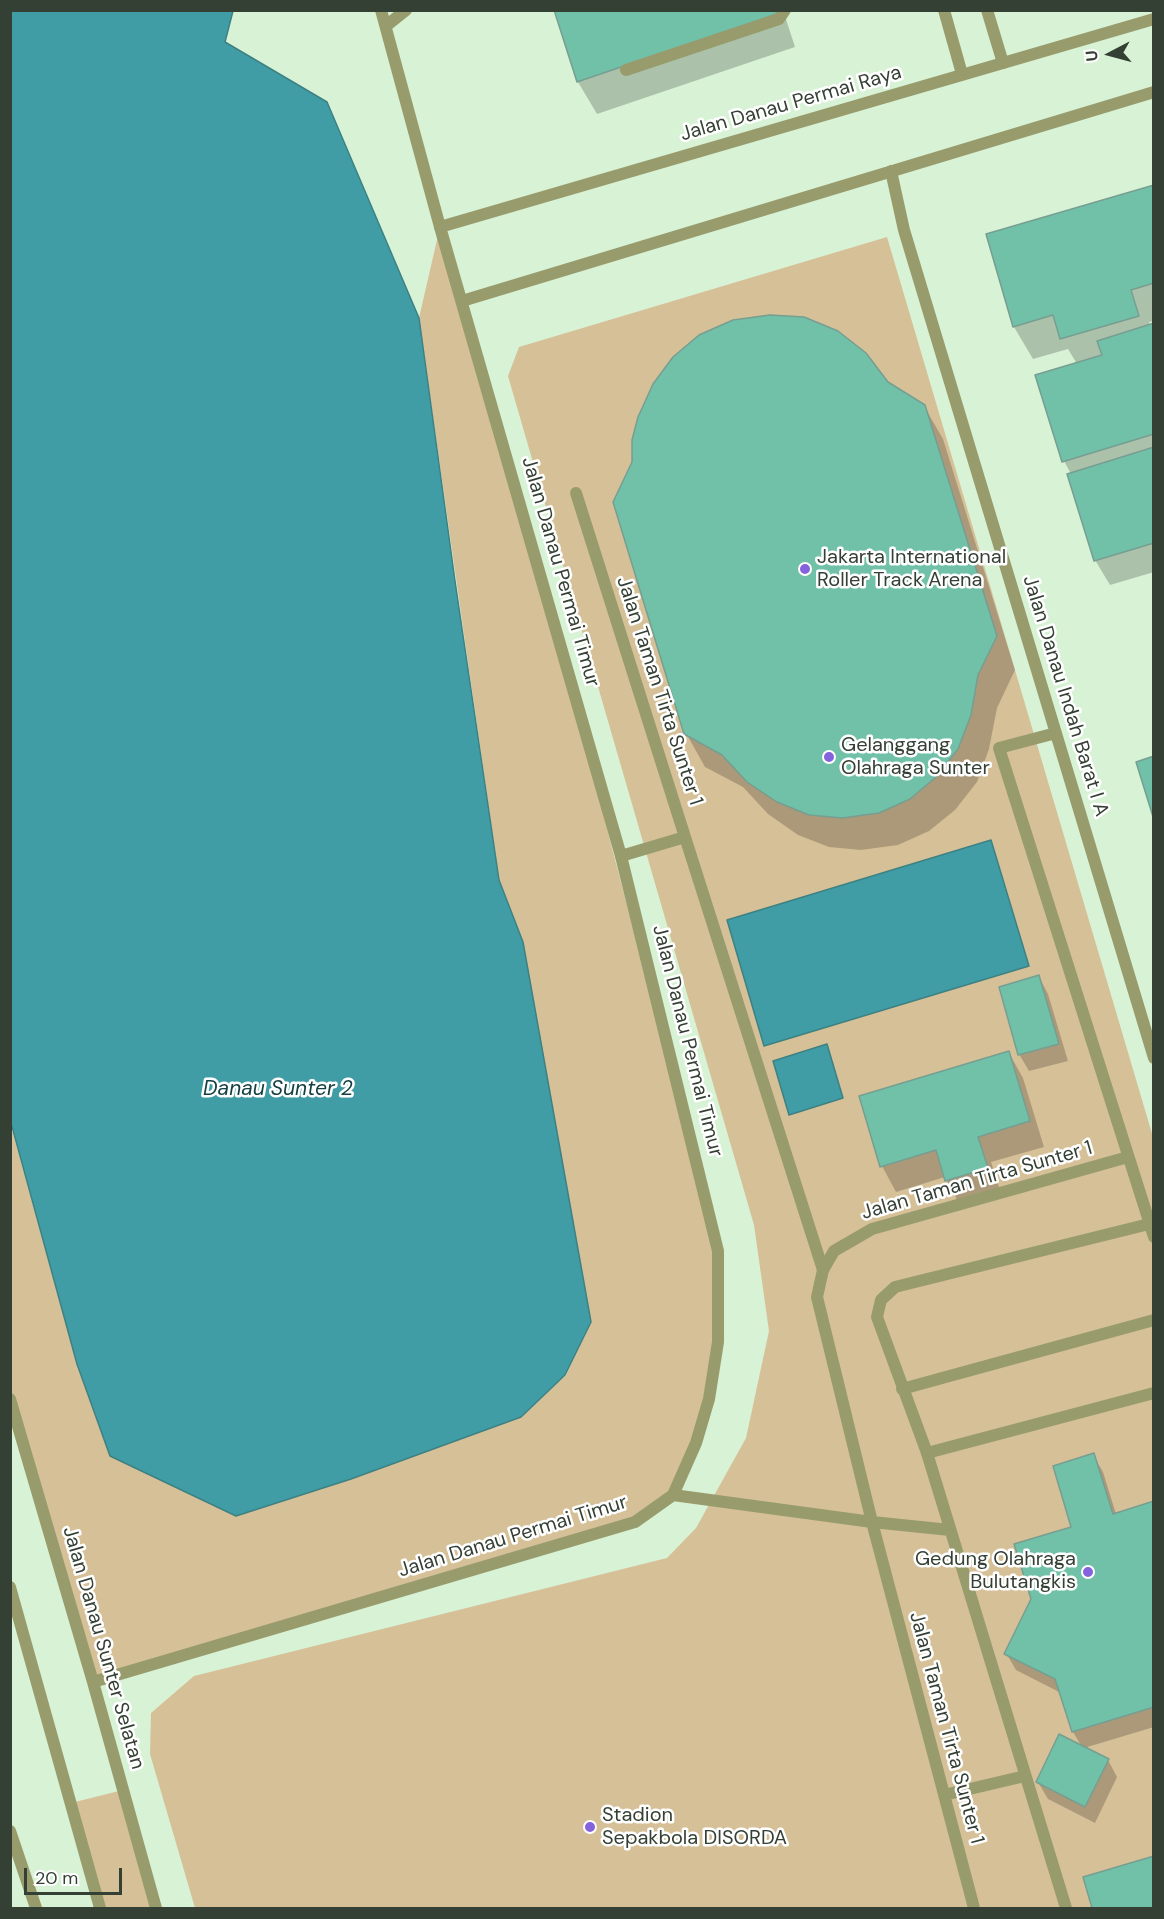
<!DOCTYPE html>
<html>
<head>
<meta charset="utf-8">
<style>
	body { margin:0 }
	#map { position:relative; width:1164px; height:1919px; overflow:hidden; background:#d8f2d5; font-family:"DM Sans",sans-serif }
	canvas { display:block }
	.frame { position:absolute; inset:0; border:12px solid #354034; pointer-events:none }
	.north { position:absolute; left:1080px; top:24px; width:60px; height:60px; -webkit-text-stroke:4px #fff; paint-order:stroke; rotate:264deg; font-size:16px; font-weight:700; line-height:24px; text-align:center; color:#354034 }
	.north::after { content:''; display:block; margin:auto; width:21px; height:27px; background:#354034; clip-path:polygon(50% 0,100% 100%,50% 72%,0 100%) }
	.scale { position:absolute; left:24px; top:1868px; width:98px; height:27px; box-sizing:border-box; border:3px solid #354034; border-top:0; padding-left:8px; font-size:18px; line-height:21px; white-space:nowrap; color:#354034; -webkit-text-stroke:4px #fff; paint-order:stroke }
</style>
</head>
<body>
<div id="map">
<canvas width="1164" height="1919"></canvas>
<div class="frame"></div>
<div class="north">U</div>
<div class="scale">20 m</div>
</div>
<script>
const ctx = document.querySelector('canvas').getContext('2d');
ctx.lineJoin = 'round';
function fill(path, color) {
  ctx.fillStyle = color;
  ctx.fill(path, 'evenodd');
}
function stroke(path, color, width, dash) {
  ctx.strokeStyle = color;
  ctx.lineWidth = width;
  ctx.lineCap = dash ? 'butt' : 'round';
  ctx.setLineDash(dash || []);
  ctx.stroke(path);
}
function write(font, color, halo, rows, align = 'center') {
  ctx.font = font + ' "DM Sans",sans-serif';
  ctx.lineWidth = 5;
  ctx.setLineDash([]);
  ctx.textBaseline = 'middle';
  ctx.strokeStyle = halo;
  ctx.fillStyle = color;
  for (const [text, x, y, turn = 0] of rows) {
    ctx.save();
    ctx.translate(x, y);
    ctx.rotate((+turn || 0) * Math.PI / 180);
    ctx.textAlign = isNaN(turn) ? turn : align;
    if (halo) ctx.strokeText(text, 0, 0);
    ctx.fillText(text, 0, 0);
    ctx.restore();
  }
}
fill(new Path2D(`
	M 440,227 L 547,601 L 718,1251 L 718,1342 L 696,1443 L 673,1495 L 635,1522 L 93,1682 L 11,1390 L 10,1123 L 77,1364 L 110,1456 L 236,1516 L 521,1417 L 566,1375 L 591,1322 L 523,942 L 499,880 L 419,318 Z
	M 887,237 L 1153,1137 L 1153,1908 L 195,1908 L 150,1754 L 151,1713 L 194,1676 L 667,1558 L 696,1528 L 746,1438 L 769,1331 L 754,1225 L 508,376 L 519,347 Z
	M 123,1790 L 156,1908 L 100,1908 L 71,1803 Z`), '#d6c098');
const water = new Path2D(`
	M 10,11 L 233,11 L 225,42 L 327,102 L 419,318 L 455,581 L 499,880 L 523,942 L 591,1322 L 565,1375 L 521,1417 L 351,1479 L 236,1516 L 110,1456 L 77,1364 L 11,1123 Z
	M 991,840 L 1029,966 L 764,1046 L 727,920 Z
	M 827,1044 L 843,1098 L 789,1115 L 773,1061 Z`);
fill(water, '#419da5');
stroke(water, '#3d8183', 1.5);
fill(new Path2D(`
	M 556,10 L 783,10 L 795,47 L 597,114 L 578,82 Z
	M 1154,187 L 1154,321 L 1149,322 L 1150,326 L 1154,325 L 1154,572 L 1110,585 L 1095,560 L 1071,474 L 1064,461 L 1077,364 L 1068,349 L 1033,359 L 1014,327 Z
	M 887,383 L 924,406 L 943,439 L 1015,670 L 997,708 L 989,749 L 977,782 L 955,810 L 929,831 L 898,845 L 861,850 L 829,847 L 798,835 L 768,814 L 743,787 L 705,767 L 686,733 Z
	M 1039,977 L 1048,994 L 1068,1061 L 1029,1071 L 1019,1054 Z
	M 1009,1053 L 1023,1078 L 1044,1147 L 991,1162 L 1001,1193 L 960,1205 L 945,1177 L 896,1192 L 882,1166 Z
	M 1093,1455 L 1103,1472 L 1116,1514 L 1154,1503 L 1154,1727 L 1084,1748 L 1108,1760 L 1117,1777 L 1095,1823 L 1048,1799 L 1038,1782 L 1082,1747 L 1073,1732 L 1061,1693 L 1016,1670 L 1006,1653 L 1073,1528 Z
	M 1154,1858 L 1154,1908 L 1094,1908 L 1085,1878 Z`), '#0003');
const building = new Path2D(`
	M 554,10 L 776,10 L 777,14 L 577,82 Z
	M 1154,185 L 1154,283 L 1131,290 L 1139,316 L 1060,339 L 1053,315 L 1013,327 L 986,234 Z
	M 770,315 L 804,317 L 838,331 L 866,353 L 888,382 L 925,405 L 997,636 L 978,675 L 971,715 L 958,749 L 936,777 L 910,799 L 879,813 L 842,818 L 809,815 L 777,802 L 747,782 L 722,755 L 684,734 L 613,502 L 632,462 L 632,440 L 638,417 L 653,384 L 673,357 L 699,335 L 733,320 Z
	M 1154,323 L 1154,434 L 1062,462 L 1035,375 L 1102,355 L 1097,341 Z
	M 1154,447 L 1154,543 L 1094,561 L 1067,474 Z
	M 1154,756 L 1154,820 L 1136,762 Z
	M 1039,975 L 1059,1044 L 1018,1055 L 999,987 Z
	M 1009,1051 L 1030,1121 L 978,1137 L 988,1168 L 945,1181 L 936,1150 L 880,1167 L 859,1096 Z
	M 1094,1453 L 1113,1514 L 1154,1501 L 1154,1707 L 1072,1732 L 1055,1679 L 1004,1654 L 1031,1599 L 1014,1544 L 1071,1527 L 1053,1466 Z
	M 1059,1734 L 1109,1759 L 1085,1807 L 1036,1782 Z
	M 1154,1856 L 1154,1908 L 1092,1908 L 1083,1877 Z`);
fill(building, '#71c1a9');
stroke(building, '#769e91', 1.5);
stroke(new Path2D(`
	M 381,10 L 440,227
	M 944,10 L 962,74
	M 386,26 L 406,10
	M 626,70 L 779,19 L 785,10
	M 576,493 L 685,837 L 621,856
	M 685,837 L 823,1270
	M 902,1389 L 1154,1320
	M 927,1453 L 1154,1393
	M 10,1831 L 36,1908`), '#989c6d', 12);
stroke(new Path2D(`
	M 987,10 L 1003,63
	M 891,171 L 904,230 L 1154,1058
	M 1056,733 L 999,748 L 1154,1237
	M 673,1495 L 872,1522 L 950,1530
	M 944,1795 L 1025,1776
	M 974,1908 L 872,1522 L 817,1297 L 823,1270 L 834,1251 L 872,1229 L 1128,1157
	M 1066,1908 L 927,1453 L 877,1317 L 881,1300 L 895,1287 L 1149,1224`), '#989c6d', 12);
stroke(new Path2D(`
	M 462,301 L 1154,92
	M 10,1399 L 93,1682 L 156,1908
	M 10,1587 L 100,1908
	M 93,1682 L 635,1522 L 673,1495 L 696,1443 L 709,1399 L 718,1342 L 718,1251 L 621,856 L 440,227 L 1154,19`), '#989c6d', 12);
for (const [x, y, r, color] of [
	[805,569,6,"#8563dd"],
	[829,757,6,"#8563dd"],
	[1088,1572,6,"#8563dd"],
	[590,1827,6,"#8563dd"]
]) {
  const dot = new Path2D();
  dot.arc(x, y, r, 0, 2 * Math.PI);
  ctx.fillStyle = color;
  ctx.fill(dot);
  stroke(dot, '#fff', 2);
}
write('20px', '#354034', '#fff', [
	["Jalan Danau Permai Raya",791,104,-16],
	["Jalan Danau Permai Timur",560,572,74],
	["Jalan Taman Tirta Sunter 1",659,691,72],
	["Jalan Danau Indah Barat I A",1065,696,73],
	["Jalan Danau Permai Timur",687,1041,76],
	["Jalan Taman Tirta Sunter 1",977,1181,-16],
	["Jalan Danau Permai Timur",513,1537,-17],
	["Jalan Danau Sunter Selatan",103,1648,74],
	["Jalan Taman Tirta Sunter 1",946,1728,75]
]);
write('20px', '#354034', '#fff', [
	["Jakarta International",817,558],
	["Roller Track Arena",817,581],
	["Gelanggang",841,746],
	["Olahraga Sunter",841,769],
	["Gedung Olahraga",1076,1560,"right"],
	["Bulutangkis",1076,1583,"right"],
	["Stadion",602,1816],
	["Sepakbola DISORDA",602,1839]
], 'left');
write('italic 21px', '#154043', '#fff', [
	["Danau Sunter 2",278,1089]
]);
</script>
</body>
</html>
